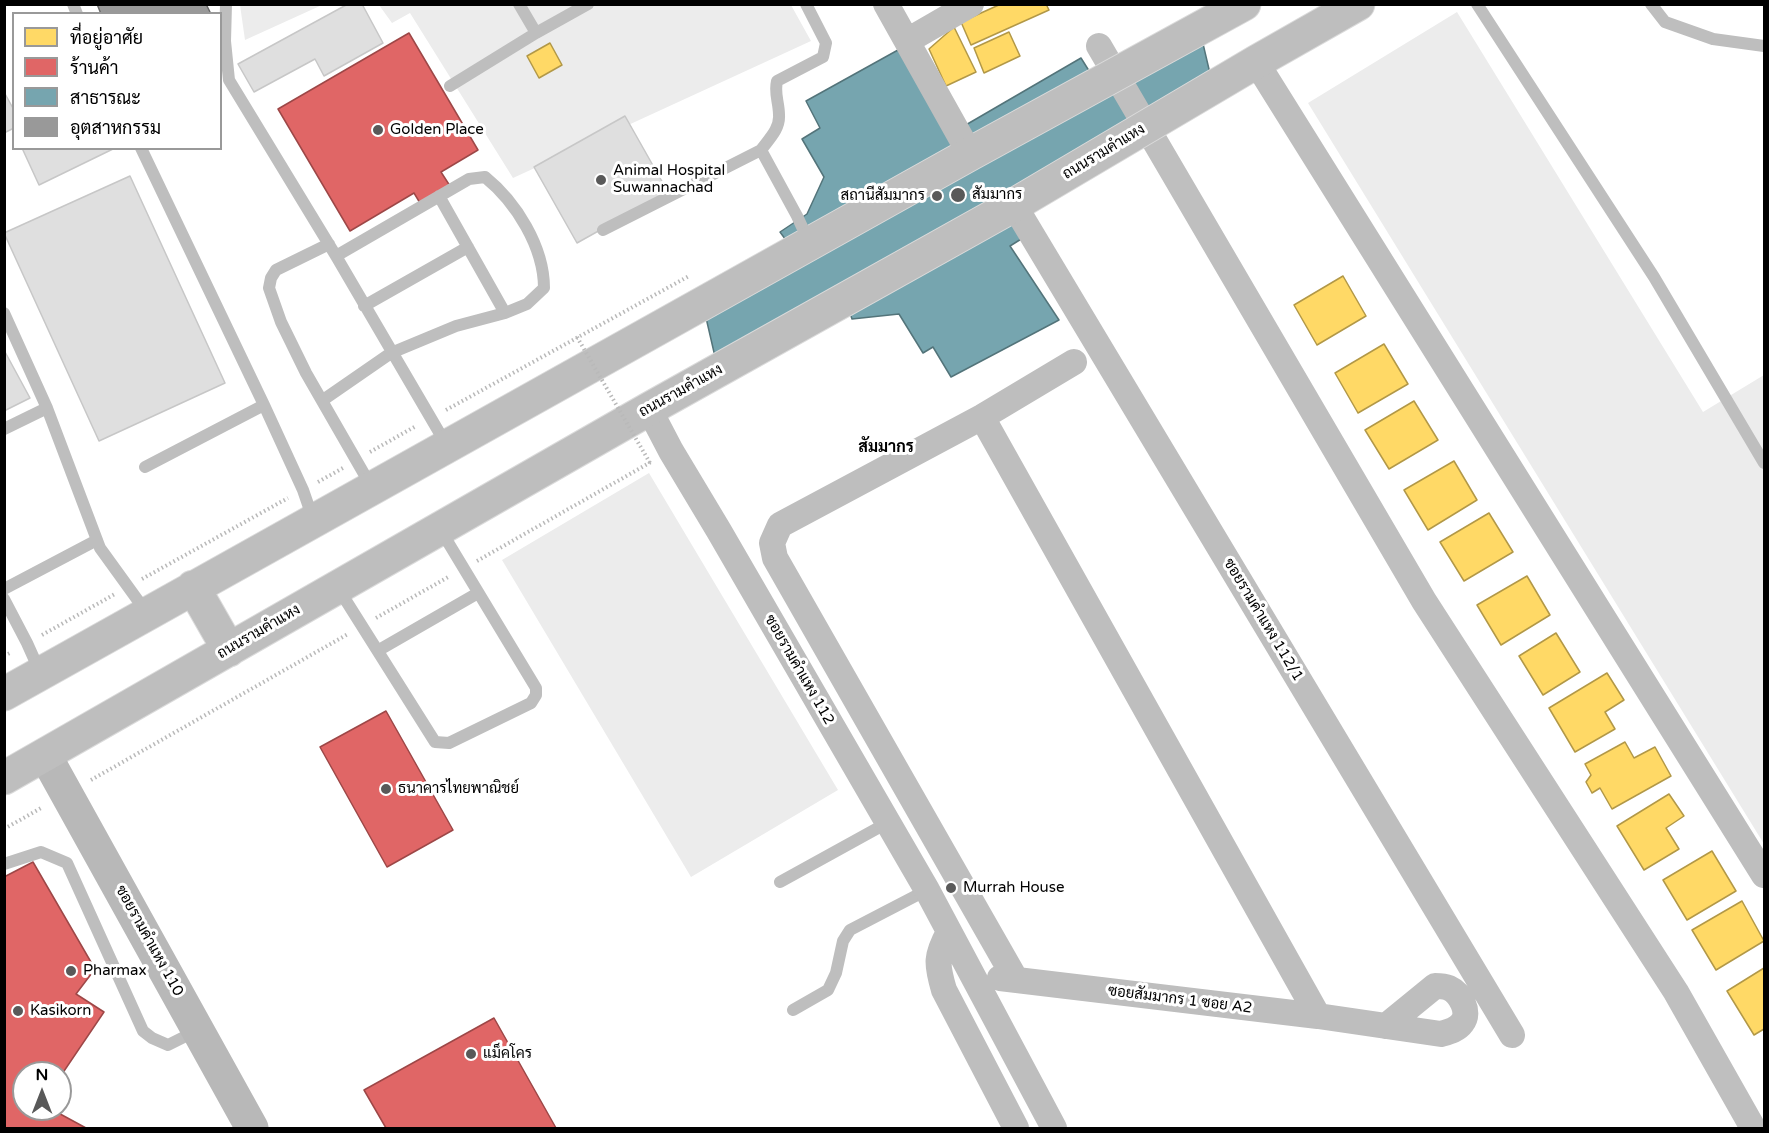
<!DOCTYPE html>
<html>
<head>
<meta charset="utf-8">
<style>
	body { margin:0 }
	#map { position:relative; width:1769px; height:1133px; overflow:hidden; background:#fff; font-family:"Varela Round",Sarabun,sans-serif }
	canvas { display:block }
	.frame { position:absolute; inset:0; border:6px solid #000; pointer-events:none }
	.legend { position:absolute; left:12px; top:12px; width:210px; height:138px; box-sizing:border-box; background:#fff; border:2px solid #999; margin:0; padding:8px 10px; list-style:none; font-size:18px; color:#000 }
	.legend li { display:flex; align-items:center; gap:12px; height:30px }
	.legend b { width:30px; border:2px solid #999 }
	.north { position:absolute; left:12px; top:1061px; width:60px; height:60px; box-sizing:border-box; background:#fff; border:2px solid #999; border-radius:50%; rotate:0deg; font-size:16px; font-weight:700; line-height:24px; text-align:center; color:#000 }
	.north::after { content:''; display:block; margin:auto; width:21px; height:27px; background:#595959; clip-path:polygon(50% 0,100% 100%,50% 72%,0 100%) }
</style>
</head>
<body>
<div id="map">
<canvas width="1769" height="1133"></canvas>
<div class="frame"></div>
<ul class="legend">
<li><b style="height:16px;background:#ffd966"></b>ที่อยู่อาศัย</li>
<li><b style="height:16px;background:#e06666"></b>ร้านค้า</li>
<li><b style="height:16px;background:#76a5af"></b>สาธารณะ</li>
<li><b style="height:16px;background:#999"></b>อุตสาหกรรม</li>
</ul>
<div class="north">N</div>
</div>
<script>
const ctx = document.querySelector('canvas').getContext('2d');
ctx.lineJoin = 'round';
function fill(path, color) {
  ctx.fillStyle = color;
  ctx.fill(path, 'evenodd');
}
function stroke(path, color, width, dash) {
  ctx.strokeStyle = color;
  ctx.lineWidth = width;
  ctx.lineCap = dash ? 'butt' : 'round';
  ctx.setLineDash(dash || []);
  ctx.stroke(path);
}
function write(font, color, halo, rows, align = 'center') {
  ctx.font = font + ' "Varela Round",Sarabun,sans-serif';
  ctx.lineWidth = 6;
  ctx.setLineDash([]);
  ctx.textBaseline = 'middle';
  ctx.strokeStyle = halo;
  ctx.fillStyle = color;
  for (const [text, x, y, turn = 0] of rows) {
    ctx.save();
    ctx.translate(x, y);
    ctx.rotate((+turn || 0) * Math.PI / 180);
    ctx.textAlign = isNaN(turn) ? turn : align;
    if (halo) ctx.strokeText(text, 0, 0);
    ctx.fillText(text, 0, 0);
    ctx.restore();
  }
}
fill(new Path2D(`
	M 240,5 L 240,4 L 322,5 L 245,40 Z
	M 379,5 L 791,5 L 811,41 L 513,178 L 410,13 L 392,23 Z
	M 1457,12 L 1703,412 L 1764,375 L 1764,844 L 1308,103 Z
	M 649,473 L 838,790 L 691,877 L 502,560 Z`), '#ececec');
const homes = new Path2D(`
	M 1001,4 L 1046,4 L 1049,10 L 971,45 L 961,22 Z
	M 954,27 L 976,72 L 946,86 L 929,49 Z
	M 1009,32 L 1020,56 L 984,73 L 974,48 Z
	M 550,43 L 562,65 L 539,78 L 527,56 Z
	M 1343,276 L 1366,316 L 1317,345 L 1294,305 Z
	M 1384,344 L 1408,384 L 1358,413 L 1335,373 Z
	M 1414,401 L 1438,440 L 1389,469 L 1365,430 Z
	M 1454,461 L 1477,500 L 1428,530 L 1404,490 Z
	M 1489,513 L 1513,552 L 1464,581 L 1440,542 Z
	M 1527,576 L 1550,615 L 1501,645 L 1477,605 Z
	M 1556,633 L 1580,672 L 1543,695 L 1519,656 Z
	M 1607,673 L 1624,700 L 1605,712 L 1615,729 L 1575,752 L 1549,708 Z
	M 1625,742 L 1634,758 L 1655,747 L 1671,776 L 1612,809 L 1600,788 L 1592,793 L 1586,782 L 1591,775 L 1585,764 Z
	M 1669,794 L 1684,816 L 1666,828 L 1679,849 L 1644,870 L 1617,826 Z
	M 1712,851 L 1736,891 L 1687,920 L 1663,880 Z
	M 1742,901 L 1764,941 L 1716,970 L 1692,930 Z
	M 1764,968 L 1764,1029 L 1754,1035 L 1727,991 Z`);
fill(homes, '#ffd966');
stroke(homes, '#b29847', 1.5);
const shops = new Path2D(`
	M 409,33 L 478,150 L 441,172 L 450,186 L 420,203 L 414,193 L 350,231 L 278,109 Z
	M 386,711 L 453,830 L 387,867 L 320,747 Z
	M 33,862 L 95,969 L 76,994 L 104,1012 L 60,1077 L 60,1073 L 24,1073 L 24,1109 L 51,1109 L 86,1128 L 4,1128 L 4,877 Z
	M 494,1018 L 556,1128 L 386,1128 L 364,1090 Z`);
fill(shops, '#e06666');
stroke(shops, '#9d4747', 1.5);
const public = new Path2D(`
	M 1196,14 L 1212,82 L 1017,220 L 1026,236 L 1010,246 L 1059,320 L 951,377 L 933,347 L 923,353 L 899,314 L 852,319 L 850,313 L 716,361 L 701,296 L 791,247 L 780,232 L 807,214 L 824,177 L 802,139 L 820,128 L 806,101 L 898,50 L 964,126 L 1081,58 L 1091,74 Z`);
fill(public, '#76a5af');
stroke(public, '#53747a', 1.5);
const industry = new Path2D(`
	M 97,4 L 206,4 L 211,14 L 101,14 Z`);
fill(industry, '#999');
stroke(industry, '#6b6b6b', 1.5);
stroke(new Path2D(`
	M 1099,46 L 1424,601 L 1676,992 L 1753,1128`), '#bfbfbf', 26);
const building = new Path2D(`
	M 348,4 L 362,4 L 383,43 L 324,76 L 315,59 L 254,92 L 238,64 Z
	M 4,92 L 14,110 L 14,128 L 4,133 Z
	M 625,116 L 668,192 L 577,243 L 534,167 Z
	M 22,148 L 115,148 L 39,185 Z
	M 130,176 L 225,383 L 99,441 L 4,233 Z
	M 4,350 L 30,398 L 4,411 Z`);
fill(building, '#dfdfdf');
stroke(building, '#c7c7c7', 1.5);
const primary = new Path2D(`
	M 193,587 L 229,650
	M 4,694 L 970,154 L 1244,4
	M 4,778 L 649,409 L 1014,205 L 1256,62 L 1358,4`);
stroke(primary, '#dbdbdb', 35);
stroke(new Path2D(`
	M 446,410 L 689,276
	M 370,452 L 416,426
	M 318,482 L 343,468
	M 477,561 L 651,462
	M 142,579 L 288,498
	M 376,618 L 450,576
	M 42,635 L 115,594
	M 4,656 L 12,652
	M 91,780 L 348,634
	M 4,829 L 43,807`), '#b9b9b9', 4, [1.5, 3]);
stroke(new Path2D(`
	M 73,4 L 77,14
	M 226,4 L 225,41 L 229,80 L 336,256 L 446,444
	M 519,4 L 536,33 L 588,4
	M 1477,4 L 1654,277 L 1764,463
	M 1651,4 L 1665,22 L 1713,39 L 1764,46
	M 450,86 L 536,33
	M 141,148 L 264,405 L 303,490 L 313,519
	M 761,150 L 797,216 L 809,242
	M 439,196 L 505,313
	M 603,230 L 761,150 C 769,139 780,129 779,115 C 779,102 774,94 777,81 L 823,57 L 826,43 L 806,4
	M 329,244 L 276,270 L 271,278 L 269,288 L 281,322 L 306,373 L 371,486
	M 364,306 L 468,247
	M 4,313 L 47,408 L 100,548 L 147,613
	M 323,400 L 391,353 L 456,326 L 505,313 L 527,304 L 544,288 C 544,247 516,202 485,177 L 469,179 L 336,256
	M 4,429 L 47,408
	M 145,467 L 264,405
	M 338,588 L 435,742 L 449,743 L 531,703 L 536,695 L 536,688 L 440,529
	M 4,589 L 97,540
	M 4,599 L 27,643 L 40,672
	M 379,650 L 478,593
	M 4,864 L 41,852 L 67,863 L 143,1031 L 152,1038 L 168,1045 L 198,1030
	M 780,882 L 887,823
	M 793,1010 L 828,990 L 836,973 L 843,941 L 850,930 L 927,890`), '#bebebe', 12);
stroke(new Path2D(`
	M 886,4 L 970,154
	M 907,41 L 971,4
	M 1256,62 L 1764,875
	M 1014,205 L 1512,1035
	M 649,409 L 671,451 L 719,531 L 927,890 L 1054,1128
	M 982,417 L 1318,1016
	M 949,932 C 936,956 936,963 944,990 L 1016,1128
	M 1000,978 L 1318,1016 L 1441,1034 C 1448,1032 1457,1030 1462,1023 C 1471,1012 1460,993 1449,988 C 1444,986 1439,986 1435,986 L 1386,1026
	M 1016,980 L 775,558 L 772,543 L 780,525 L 982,417 L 1074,362`), '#bebebe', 26);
stroke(new Path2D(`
	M 45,755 L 252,1128`), '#b8b8b8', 33);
stroke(primary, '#bebebe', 33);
stroke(new Path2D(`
	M 577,337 L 650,463`), '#b9b9b9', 4, [1.5, 3]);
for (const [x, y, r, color] of [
	[378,130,6,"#595959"],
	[601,180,6,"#595959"],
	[958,195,8,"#595959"],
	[937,196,6,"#595959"],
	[386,789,6,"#595959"],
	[951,888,6,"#595959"],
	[71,971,6,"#595959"],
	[18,1011,6,"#595959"],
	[471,1054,6,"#595959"]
]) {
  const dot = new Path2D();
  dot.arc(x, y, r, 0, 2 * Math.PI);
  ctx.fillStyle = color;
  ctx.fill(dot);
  stroke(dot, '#fff', 2);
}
write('15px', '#000', '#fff', [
	["Golden Place",390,130],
	["Animal Hospital",613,171],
	["Suwannachad",613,188],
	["สัมมากร",972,195],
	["สถานีสัมมากร",925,196,"right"],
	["ธนาคารไทยพาณิชย์",398,789],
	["Murrah House",963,888],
	["Pharmax",83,971],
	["Kasikorn",30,1011],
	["แม็คโคร",483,1054]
], 'left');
write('15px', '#000', '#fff', [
	["ถนนรามคำแหง",1104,152,-31],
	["ถนนรามคำแหง",681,391,-29],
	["ซอยรามคำแหง 112/1",1263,620,59],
	["ถนนรามคำแหง",259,632,-30],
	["ซอยรามคำแหง 112",799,670,60],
	["ซอยรามคำแหง 110",149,941,61],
	["ซอยสัมมากร 1 ซอย A2",1180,1000,7]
]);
write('bold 16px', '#000', '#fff', [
	["สัมมากร",886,448]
]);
</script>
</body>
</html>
